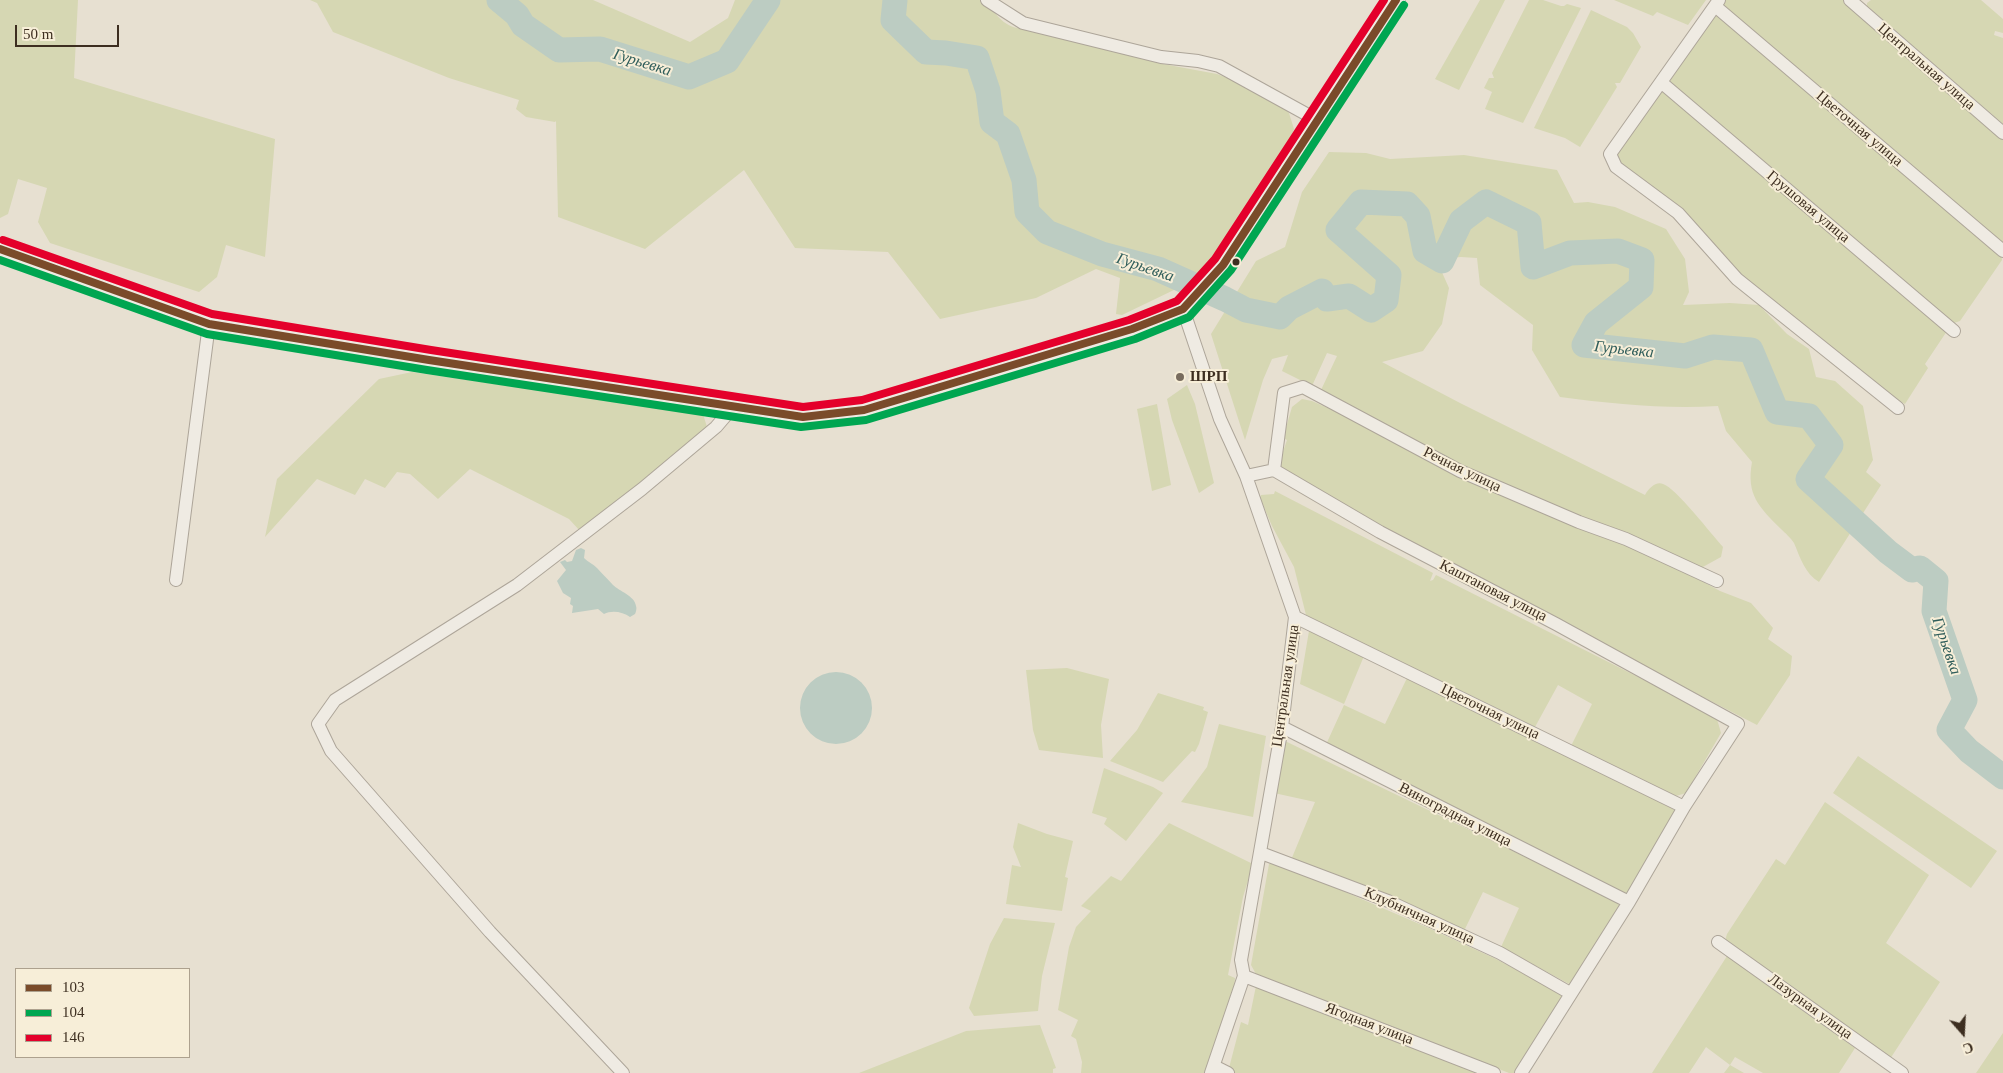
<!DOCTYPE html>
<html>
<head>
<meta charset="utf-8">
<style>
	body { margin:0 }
	#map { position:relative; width:2003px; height:1073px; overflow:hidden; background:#e7e0d1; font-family:Georgia,serif }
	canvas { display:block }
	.legend { position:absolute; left:15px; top:968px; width:175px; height:90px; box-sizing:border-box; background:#f7eed8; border:1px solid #ada18e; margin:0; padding:6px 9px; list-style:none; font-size:15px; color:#3d2e20 }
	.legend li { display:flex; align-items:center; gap:10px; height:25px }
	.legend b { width:25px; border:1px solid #ada18e }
	.north { position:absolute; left:1938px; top:1008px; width:50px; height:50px; -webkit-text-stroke:4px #f7eed8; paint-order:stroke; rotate:161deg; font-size:14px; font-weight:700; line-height:20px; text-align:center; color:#3d2e20 }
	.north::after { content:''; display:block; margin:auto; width:18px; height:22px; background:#3d2e20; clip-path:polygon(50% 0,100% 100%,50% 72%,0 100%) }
	.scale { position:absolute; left:15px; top:25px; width:104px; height:22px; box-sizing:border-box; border:2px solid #3d2e20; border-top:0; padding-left:6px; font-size:15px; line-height:18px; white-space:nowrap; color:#3d2e20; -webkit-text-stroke:4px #f7eed8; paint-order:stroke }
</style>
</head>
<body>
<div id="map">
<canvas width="2003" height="1073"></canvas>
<ul class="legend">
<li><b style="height:6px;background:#7a4b2a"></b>103</li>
<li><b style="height:6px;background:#00a651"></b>104</li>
<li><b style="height:6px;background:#e4002b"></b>146</li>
</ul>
<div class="north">С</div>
<div class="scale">50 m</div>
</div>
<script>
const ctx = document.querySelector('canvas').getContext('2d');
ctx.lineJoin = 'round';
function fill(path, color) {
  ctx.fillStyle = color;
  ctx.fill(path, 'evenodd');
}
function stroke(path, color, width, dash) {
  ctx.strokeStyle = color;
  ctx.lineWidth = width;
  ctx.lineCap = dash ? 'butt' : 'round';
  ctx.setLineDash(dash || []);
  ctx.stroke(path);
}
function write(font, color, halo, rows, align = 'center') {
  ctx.font = font + ' Georgia,serif';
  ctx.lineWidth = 4;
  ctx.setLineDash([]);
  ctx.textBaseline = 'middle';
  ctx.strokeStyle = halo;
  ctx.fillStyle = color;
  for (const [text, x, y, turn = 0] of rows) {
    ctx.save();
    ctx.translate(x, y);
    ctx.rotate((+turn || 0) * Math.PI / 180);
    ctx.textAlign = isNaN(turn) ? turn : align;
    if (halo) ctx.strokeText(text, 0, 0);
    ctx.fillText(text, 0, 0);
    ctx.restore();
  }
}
fill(new Path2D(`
	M 0,0 L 78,0 L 74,78 L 275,139 L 265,257 L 226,245 L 217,277 L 199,292 L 50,243 L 38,222 L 47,188 L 18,179 L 8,214 L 0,218 Z
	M 310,0 L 593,0 L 690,42 L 728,18 L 735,0 L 984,0 C 999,17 1006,32 1032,28 L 1163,64 L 1217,74 L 1254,88 L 1280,104 L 1289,113 L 1294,129 L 1289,145 L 1203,276 L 1122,315 L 1116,314 L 1120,278 L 1096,269 L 1036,298 L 940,319 L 888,252 L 795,248 L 744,170 L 645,249 L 558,217 L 556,121 L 555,122 L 526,117 L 516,109 L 519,100 L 449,78 L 333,32 L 317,3 Z
	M 1480,0 L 1505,0 L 1459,90 L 1435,79 Z
	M 1529,0 L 1543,0 L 1561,6 L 1564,6 L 1567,4 L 1581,8 L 1523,123 L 1485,109 L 1492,92 L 1484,88 L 1489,78 L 1494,78 L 1492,73 Z
	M 1614,0 L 1706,0 L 1688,25 L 1657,12 L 1653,16 Z
	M 1726,0 L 1843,0 L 2003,137 L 2003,245 L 1723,5 Z
	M 1871,0 L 1981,0 L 2003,19 L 2003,33 L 1995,31 L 1994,35 L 2003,38 L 2003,124 L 1867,6 L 1867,3 Z
	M 1591,10 L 1627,27 L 1633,33 L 1641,47 L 1620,83 L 1615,83 L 1617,87 L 1580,147 L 1565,138 L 1534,128 Z
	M 1716,14 L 2001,254 L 2002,260 L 1960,321 L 1954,323 L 1669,82 Z
	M 1662,89 L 1947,331 L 1925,364 L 1928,368 L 1905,404 L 1883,391 L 1800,328 L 1618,163 L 1617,154 Z
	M 1329,152 L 1366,153 L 1390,159 L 1464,155 L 1557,170 L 1574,203 L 1588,202 L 1615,207 L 1666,229 L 1685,259 L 1689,292 L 1683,305 L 1730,303 L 1759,305 L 1787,334 L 1809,349 L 1816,377 L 1835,381 L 1863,406 L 1873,460 L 1866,472 L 1881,485 L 1819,582 C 1805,574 1800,557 1794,543 C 1791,538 1785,533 1781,529 C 1759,507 1746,495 1752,462 L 1726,431 L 1718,406 C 1665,409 1613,404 1560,397 L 1532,350 L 1533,325 L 1480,285 L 1477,258 L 1461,257 L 1436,259 L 1449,288 L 1442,324 L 1423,351 L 1382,362 L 1460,403 L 1645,495 C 1648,489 1656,481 1663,484 C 1676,488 1712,535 1723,547 L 1721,557 L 1701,568 L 1470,471 L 1321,390 L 1337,356 L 1327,353 L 1312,386 L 1282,371 L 1288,355 L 1272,359 L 1263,380 L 1245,440 L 1211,334 L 1256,261 L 1285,247 L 1302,192 Z
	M 412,372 L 703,414 L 707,427 L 706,433 L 580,531 L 569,519 L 470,469 L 438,499 L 410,474 L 397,472 L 385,488 L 365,479 L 355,495 L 317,479 L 265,537 L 277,479 L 379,379 Z
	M 1187,385 L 1195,404 L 1214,483 L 1199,493 L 1172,420 L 1167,399 Z
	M 1302,399 L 1312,401 L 1337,412 L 1687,573 L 1720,591 L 1751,603 L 1773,628 L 1768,639 L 1792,656 L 1790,675 L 1757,725 L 1275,475 L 1287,440 L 1283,438 L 1292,407 Z
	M 1157,404 L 1171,485 L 1152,491 L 1137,409 Z
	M 1275,491 L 1433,573 L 1430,581 L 1433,580 L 1436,575 L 1650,683 L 1717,719 L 1721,733 L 1686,793 L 1676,796 L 1571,746 L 1592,704 L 1558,685 L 1535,727 L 1462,691 L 1460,694 L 1309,617 L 1306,615 L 1294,567 L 1272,526 L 1260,498 L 1261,495 L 1274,494 Z
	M 1309,631 L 1364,656 L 1344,704 L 1300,684 Z
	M 1067,668 L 1109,679 L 1101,725 L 1103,758 L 1039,750 L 1033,730 L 1026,670 Z
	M 1407,678 L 1672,806 L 1675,813 L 1631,892 L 1624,893 L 1324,749 L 1344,705 L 1385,724 Z
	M 1158,693 L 1204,707 L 1203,710 L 1208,712 L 1199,744 L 1195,752 L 1192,751 L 1163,782 L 1110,761 L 1137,730 Z
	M 1219,724 L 1266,736 L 1253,817 L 1181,802 L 1207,767 Z
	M 1285,741 L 1617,901 L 1620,908 L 1571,985 L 1501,947 L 1519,908 L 1483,892 L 1464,931 L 1395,897 L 1291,860 L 1315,802 L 1274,793 Z
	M 1858,756 L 1997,851 L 1971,888 L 1833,793 Z
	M 1104,768 L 1153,787 L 1163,793 L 1126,841 L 1104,824 L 1107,818 L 1092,813 Z
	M 1825,802 L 1929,875 L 1886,943 L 1940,982 L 1890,1059 L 1784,981 L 1725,941 L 1727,934 L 1776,859 L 1785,865 Z
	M 1018,823 L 1047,834 L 1073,841 L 1065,877 L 1068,878 L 1062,911 L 1006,904 L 1012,865 L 1021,867 L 1013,847 Z
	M 1169,823 L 1253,864 L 1243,897 L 1228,975 L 1235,978 L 1233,1002 L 1205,1073 L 1081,1073 L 1082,1062 L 1076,1039 L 1071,1036 L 1078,1020 L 1058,1010 L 1069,947 L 1076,927 L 1091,911 L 1081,906 L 1111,876 L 1121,881 Z
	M 1269,864 L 1275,864 L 1306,875 L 1431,929 L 1496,959 L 1562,994 L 1562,999 L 1514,1073 L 1509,1073 L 1256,974 L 1251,965 Z
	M 1004,918 L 1055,923 L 1042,976 L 1038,1011 L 974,1016 L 969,1008 L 990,944 Z
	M 1727,956 L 1855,1048 L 1839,1073 L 1763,1073 L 1735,1057 L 1730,1065 L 1744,1073 L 1724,1073 L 1730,1065 L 1706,1047 L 1689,1073 L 1652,1073 Z
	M 1256,986 L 1481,1073 L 1235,1073 L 1229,1068 L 1241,1022 L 1248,1025 Z
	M 1040,1025 L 1056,1068 L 1053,1069 L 1053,1073 L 859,1073 L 966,1031 Z
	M 2003,1033 L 2003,1073 L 1976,1073 Z`), '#d6d7b3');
fill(new Path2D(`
	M 581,548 L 585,550 L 584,558 C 588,562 593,564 597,568 C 602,574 608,579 613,585 C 619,591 635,596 636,606 C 637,608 636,612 635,614 L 630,617 C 623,612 612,610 604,614 L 598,609 L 572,613 L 573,606 L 570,604 L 571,598 L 563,593 L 557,581 L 566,570 L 560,562 L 565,560 L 567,562 L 572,561 L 576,550 Z
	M800 708a36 36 0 1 1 72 0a36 36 0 1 1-72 0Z`), '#bcccc2');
stroke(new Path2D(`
	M 499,0 L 517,15 L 523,25 L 559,50 L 600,49 L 689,77 L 727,61 L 768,0
	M 895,0 L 893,20 L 926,52 L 946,53 L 977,58 L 988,91 L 992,122 L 1008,134 L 1024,180 L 1027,212 L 1047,232 L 1102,254 L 1158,269 L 1225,299 L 1246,310 L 1280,317 L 1289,308 L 1322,291 L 1327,299 L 1349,296 L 1371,310 L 1386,300 L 1389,275 L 1338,230 L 1361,202 L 1407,204 L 1418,216 L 1425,251 L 1442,261 L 1461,221 L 1486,202 L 1529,223 L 1533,267 L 1570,253 L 1618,251 L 1642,260 L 1641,287 L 1596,323 L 1584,345 L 1685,356 L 1713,347 L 1751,350 L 1777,412 L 1809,416 L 1831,445 L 1808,479 L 1888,552 L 1912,570 L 1920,568 L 1936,581 L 1934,611 L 1965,700 L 1949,730 L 1969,751 L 2003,777`), '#bcccc2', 25);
const street = new Path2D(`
	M 987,0 L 1023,23 L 1161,57 L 1198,61 L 1219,66 L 1317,120
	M 1719,0 L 1610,154 L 1616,167 L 1678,213 L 1737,279 L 1898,408
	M 1850,0 L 2003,133
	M 1715,6 L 2003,251
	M 1662,83 L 1954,331
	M 1183,309 L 1220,419 L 1246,476 L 1295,617 L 1282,727 L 1241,960 L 1244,976 L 1211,1073
	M 1274,470 L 1284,393 L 1303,387 L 1460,471 L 1579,522 L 1626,539 L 1717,581
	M 1246,476 L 1274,470 L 1380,532 L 1556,624 L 1738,724 L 1684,807 L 1629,902 L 1521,1073
	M 176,580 L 209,324
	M 1295,617 L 1684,807
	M 1282,727 L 1629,902
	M 1261,853 L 1388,901 L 1500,953 L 1570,993
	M 1718,942 L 1902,1073
	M 1244,976 L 1494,1073
	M 1214,1066 L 1228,1073
	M 623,1073 L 490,932 L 331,751 L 318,724 L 335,700 L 517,585 L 642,489 L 716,427 L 734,406`);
const secondary = new Path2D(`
	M 0,249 L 209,324 L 429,360 L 803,417 L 864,410 L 1132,329 L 1183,309 L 1223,265 L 1396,0`);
stroke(street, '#ada599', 14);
stroke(secondary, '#9c958a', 19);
stroke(street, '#efebe3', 12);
stroke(secondary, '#efebe3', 18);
stroke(new Path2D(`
	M 0,249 L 209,324 L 429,360 L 803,417 L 864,410 L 1132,329 L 1183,309 L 1223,265 L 1396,0`), '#7a4b2a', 8);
stroke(new Path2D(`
	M 0,260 L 207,334 L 427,370 L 801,427 L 866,420 L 1135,339 L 1189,317 L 1231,270 L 1404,5`), '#00a651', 8);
stroke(new Path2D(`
	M 3,240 L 212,314 L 431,350 L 803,407 L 862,400 L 1129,320 L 1177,301 L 1215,259 L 1384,0`), '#e4002b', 8);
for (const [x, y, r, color] of [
	[1236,262,4.5,"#3d2e20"],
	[1180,377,5,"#786c5e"]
]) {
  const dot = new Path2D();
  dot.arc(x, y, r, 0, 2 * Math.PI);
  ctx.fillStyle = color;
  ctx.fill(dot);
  stroke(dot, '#f7eed8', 2);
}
write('15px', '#3d2e20', '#f7eed8', [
	["Центральная улица",1926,67,41],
	["Цветочная улица",1859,129,40],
	["Грушовая улица",1808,207,40],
	["Речная улица",1462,470,26],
	["Каштановая улица",1493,591,27],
	["Центральная улица",1286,686,-82],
	["Цветочная улица",1490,712,26],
	["Виноградная улица",1455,815,27],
	["Клубничная улица",1419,916,24],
	["Лазурная улица",1810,1007,36],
	["Ягодная улица",1369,1024,21]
]);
write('bold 15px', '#3d2e20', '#f7eed8', [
	["ШРП",1190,377]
], 'left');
write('italic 16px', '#2f5d5a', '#f7eed8', [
	["Гурьевка",642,63,17],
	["Гурьевка",1145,268,19],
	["Гурьевка",1624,350,6],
	["Гурьевка",1946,646,71]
]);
</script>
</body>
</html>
